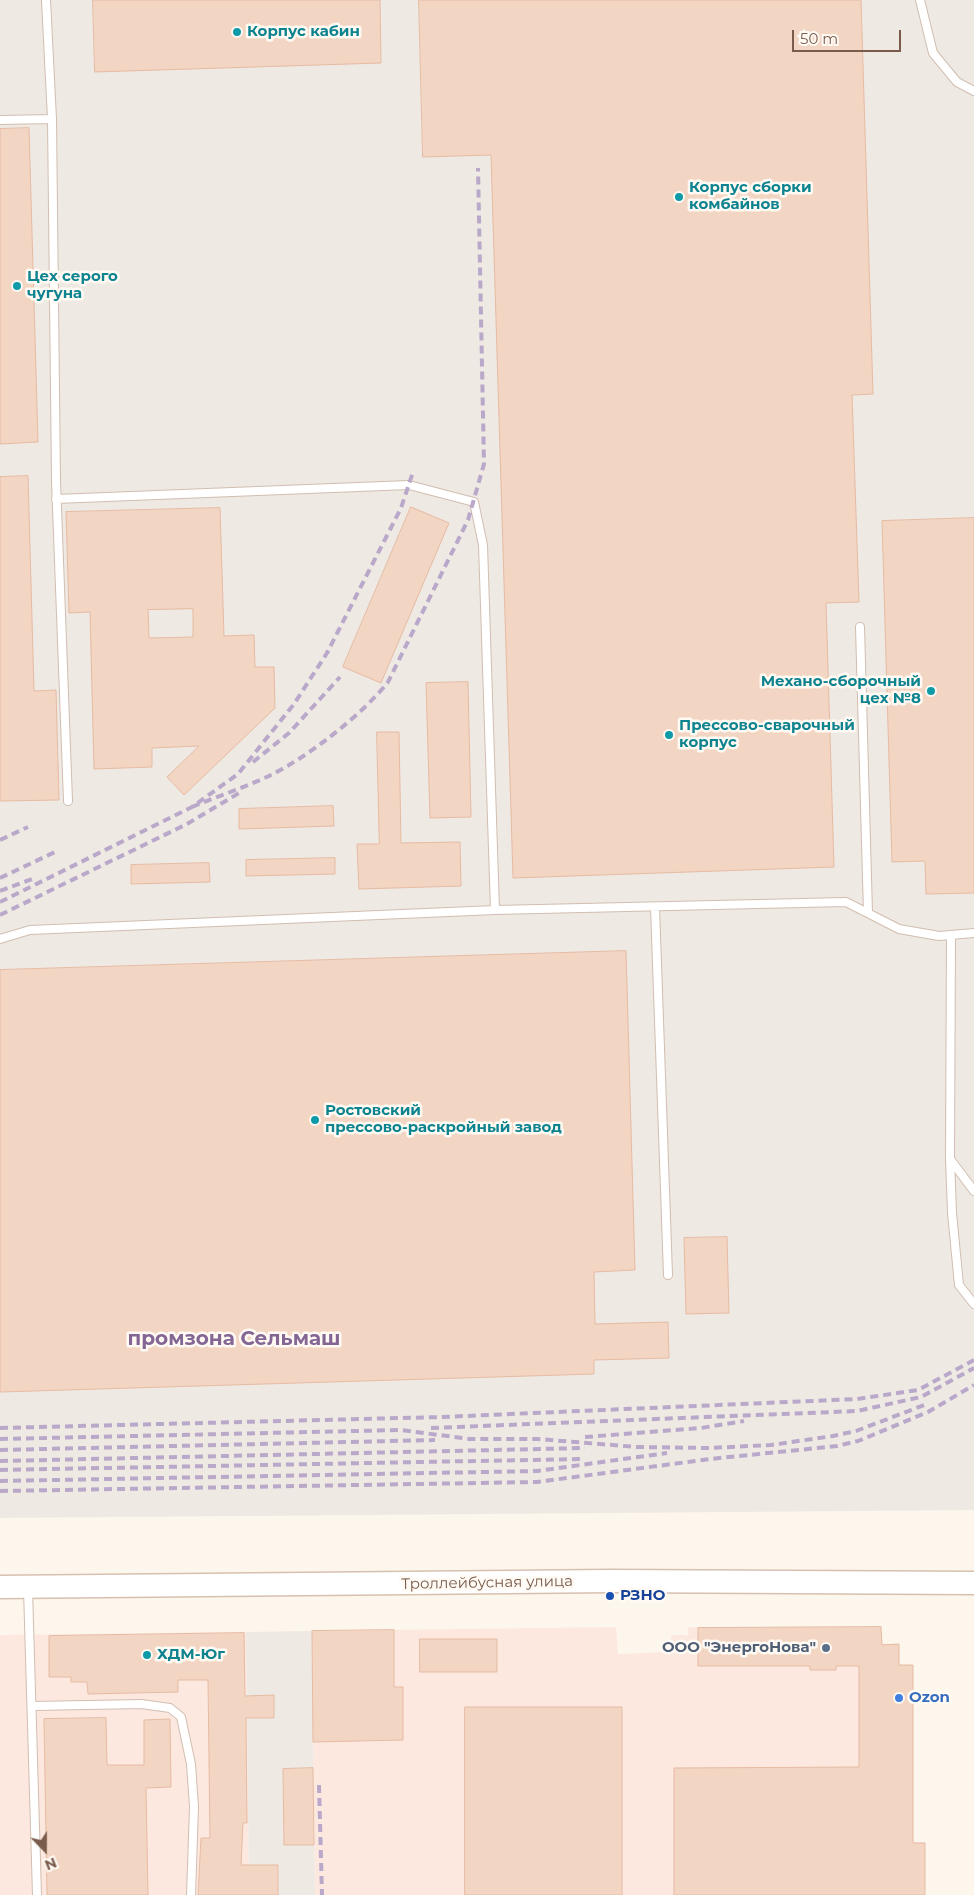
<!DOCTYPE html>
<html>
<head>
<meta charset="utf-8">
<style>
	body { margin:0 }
	#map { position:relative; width:974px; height:1895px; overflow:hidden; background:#fdf6ec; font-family:Montserrat,sans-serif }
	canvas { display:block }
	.north { position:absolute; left:20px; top:1825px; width:50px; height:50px; -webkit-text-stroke:4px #fffaf3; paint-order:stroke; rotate:158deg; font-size:14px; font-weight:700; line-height:20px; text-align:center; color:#7a5c4d }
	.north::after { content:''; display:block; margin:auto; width:18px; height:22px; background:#7a5c4d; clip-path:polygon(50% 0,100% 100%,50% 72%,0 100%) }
	.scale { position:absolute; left:792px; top:30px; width:109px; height:22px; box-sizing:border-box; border:2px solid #7a5c4d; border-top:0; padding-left:6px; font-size:15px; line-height:18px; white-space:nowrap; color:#7a5c4d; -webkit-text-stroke:4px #fffaf3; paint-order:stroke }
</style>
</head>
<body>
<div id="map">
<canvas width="974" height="1895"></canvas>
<div class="north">N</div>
<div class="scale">50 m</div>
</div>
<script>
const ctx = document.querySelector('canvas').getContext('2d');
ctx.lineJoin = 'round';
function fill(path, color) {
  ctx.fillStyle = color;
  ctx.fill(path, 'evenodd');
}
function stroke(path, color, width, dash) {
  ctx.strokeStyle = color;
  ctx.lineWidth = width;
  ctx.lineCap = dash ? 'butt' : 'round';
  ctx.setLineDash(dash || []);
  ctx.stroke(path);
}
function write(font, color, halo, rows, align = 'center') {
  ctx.font = font + ' Montserrat,sans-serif';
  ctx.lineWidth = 5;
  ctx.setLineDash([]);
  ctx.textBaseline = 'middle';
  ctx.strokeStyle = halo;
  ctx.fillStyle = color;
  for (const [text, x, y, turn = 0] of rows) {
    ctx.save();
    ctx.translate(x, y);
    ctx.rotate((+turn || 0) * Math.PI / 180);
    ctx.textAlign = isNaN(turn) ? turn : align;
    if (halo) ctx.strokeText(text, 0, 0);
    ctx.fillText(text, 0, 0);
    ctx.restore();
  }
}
fill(new Path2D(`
	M 616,1627 L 618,1654 L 672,1652 L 671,1635 L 688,1635 L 688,1627 L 881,1627 L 882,1644 L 899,1644 L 899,1665 L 913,1665 L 913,1842 L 925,1843 L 925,1895 L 315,1895 L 312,1631 Z
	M 246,1632 L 249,1895 L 0,1895 L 0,1635 Z`), '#fde8e0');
fill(new Path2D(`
	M 0,0 L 974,0 L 974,1510 L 0,1518 Z
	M 312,1631 L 315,1895 L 249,1895 L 246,1632 Z`), '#efe9e4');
const building = new Path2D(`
	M 93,0 L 380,0 L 381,63 L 95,72 Z
	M 419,0 L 861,0 L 873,394 L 852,395 L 859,602 L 826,603 L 834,867 L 513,878 L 491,155 L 423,157 Z
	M 29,128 L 38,442 L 0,444 L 0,129 Z
	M 28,476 L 34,691 L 56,690 L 59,800 L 0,801 L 0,477 Z
	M 411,507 L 449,523 L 381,683 L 343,667 Z
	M 220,508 L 224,636 L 254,635 L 255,667 L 274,667 L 275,708 L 184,795 L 167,777 L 199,746 L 152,748 L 152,767 L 94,769 L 90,612 L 69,613 L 66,512 ZM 193,609 L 193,637 L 149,638 L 148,610 Z
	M 974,518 L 974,893 L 926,894 L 925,861 L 892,862 L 882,521 Z
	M 468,682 L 471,817 L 430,818 L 426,683 Z
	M 377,732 L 399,732 L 401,843 L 460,842 L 461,886 L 359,889 L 357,844 L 379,844 Z
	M 333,806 L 334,826 L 239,829 L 239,809 Z
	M 335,858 L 335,874 L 246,876 L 246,860 Z
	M 209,863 L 210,882 L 131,884 L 131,865 Z
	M 626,951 L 635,1270 L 594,1272 L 595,1324 L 668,1322 L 669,1358 L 594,1360 L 594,1374 L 0,1392 L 0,970 Z
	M 727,1237 L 729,1313 L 686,1314 L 684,1238 Z
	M 881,1627 L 882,1645 L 899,1644 L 899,1665 L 913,1665 L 913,1843 L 925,1843 L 925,1895 L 674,1895 L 674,1768 L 859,1767 L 859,1666 L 836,1666 L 836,1670 L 810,1670 L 810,1666 L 698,1666 L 698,1628 Z
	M 394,1630 L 394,1687 L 403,1687 L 403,1740 L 313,1742 L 312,1631 Z
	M 244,1633 L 245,1696 L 274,1695 L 274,1718 L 246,1718 L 247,1823 L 243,1823 L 241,1865 L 278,1865 L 278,1895 L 198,1895 L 201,1838 L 210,1838 L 208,1680 L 178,1680 L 178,1692 L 88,1694 L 87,1682 L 71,1682 L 71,1677 L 49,1677 L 49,1636 Z
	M 420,1639 L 497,1639 L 497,1672 L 420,1672 Z
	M 465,1707 L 622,1707 L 622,1895 L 465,1895 Z
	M 106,1718 L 107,1765 L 144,1765 L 144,1720 L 170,1719 L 171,1787 L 146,1788 L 148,1895 L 47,1895 L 44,1719 Z
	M 313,1768 L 314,1845 L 284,1845 L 283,1769 Z`);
fill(building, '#f3d5c3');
stroke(building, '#e6bba3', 1);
const lane = new Path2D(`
	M 46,0 L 52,119 L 56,481 L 68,801
	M 920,0 L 933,53 L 957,82 L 974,91
	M 0,120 L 52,119
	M 56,499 L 409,485 L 474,502 L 483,545 L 495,910 L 846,902 L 899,929 L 939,936 L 974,933
	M 860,627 L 868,913
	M 655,907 L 668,1275
	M 951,935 L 950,1158 L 952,1213 L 959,1285 L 974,1304
	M 0,939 L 30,930 L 495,910
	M 950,1159 L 974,1191
	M 28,1589 L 37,1895
	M 33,1706 L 141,1704 L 170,1708 L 181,1717 L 191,1764 L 194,1807 L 191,1895`);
const secondary = new Path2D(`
	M 0,1587 L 611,1581 L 974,1583`);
stroke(lane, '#d1beb0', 10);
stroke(secondary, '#d6c0b0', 25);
stroke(lane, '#fff', 8);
stroke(secondary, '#fff', 22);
stroke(new Path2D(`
	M 253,762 L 289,733 L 340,677
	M 192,807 C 218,796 246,787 271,775 C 309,756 362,715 388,682 L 468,520 L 484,464 L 478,168
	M 0,840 L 28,827
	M 0,878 L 55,852
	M 0,891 L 35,878
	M 0,902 L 192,807 L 238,774 L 294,704 L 327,653 L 401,508 L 413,472
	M 0,915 L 187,824 L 239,793
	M 0,1428 L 442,1417 L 857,1399 L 918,1390 L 974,1360
	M 431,1428 L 857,1411 L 921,1397 L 974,1368
	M 585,1437 L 701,1428 L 744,1421
	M 0,1439 L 401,1430 L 470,1439 L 538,1439 L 637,1447 L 709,1448 L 771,1445 L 833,1436 L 856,1431 L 927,1404
	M 0,1450 L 435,1440
	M 0,1461 L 585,1448
	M 0,1470 L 580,1459
	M 0,1481 L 537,1471 L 667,1453
	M 0,1491 L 537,1482 L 710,1459 L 837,1446 L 858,1441 L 928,1412 L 974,1385
	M 319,1785 L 322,1895`), '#b9a8c9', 4, [8, 5]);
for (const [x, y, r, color] of [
	[237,32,5,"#0f9aa8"],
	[679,197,5,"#0f9aa8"],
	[17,286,5,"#0f9aa8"],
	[931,691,5,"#0f9aa8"],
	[669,735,5,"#0f9aa8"],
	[315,1120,5,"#0f9aa8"],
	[610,1596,5,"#1a4fb4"],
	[826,1648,5,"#5c6f8a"],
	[147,1655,5,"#0f9aa8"],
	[899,1698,5,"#3f7fe0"]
]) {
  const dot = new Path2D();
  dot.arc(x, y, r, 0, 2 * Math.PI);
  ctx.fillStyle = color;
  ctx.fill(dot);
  stroke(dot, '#fffaf3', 2);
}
write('bold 15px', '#0d838f', '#fffaf3', [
	["Корпус кабин",247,32],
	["Корпус сборки",689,188],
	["комбайнов",689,205],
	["Цех серого",27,277],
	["чугуна",27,294],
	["Механо-сборочный",921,682,"right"],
	["цех №8",921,699,"right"],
	["Прессово-сварочный",679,726],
	["корпус",679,743],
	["Ростовский",325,1111],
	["прессово-раскройный завод",325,1128],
	["ХДМ-Юг",157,1655]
], 'left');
write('15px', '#7a5c4d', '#fffaf3', [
	["Троллейбусная улица",487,1583,-1]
]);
write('bold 15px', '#164399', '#fffaf3', [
	["РЗНО",620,1596]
], 'left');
write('bold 15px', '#4e5e75', '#fffaf3', [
	["ООО \"ЭнергоНова\"",816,1648]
], 'right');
write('bold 15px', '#366cbe', '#fffaf3', [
	["Ozon",909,1698]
], 'left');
write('bold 20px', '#846695', '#fffaf3', [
	["промзона Сельмаш",234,1339]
]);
</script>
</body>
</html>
